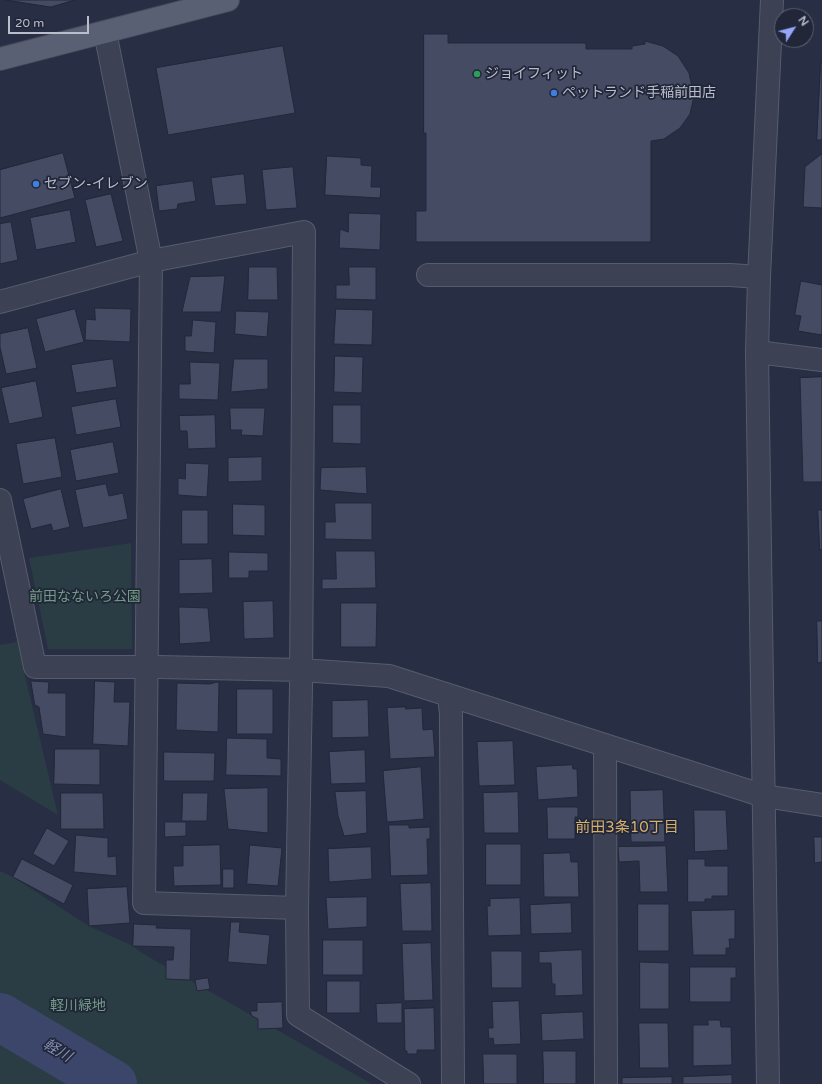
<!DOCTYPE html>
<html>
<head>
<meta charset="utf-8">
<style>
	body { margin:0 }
	#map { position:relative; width:822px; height:1084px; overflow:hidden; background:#282e43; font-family:"Varela Round",sans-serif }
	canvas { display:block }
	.north { position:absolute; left:774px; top:8px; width:40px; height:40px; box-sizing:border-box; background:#212638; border:1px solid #5e6273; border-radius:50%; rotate:54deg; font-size:11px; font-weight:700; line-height:16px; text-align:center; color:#b9bdcc }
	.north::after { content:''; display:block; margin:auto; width:14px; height:18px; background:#94a6f7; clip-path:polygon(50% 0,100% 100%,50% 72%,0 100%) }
	.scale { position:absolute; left:8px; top:16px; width:81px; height:18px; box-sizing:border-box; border:2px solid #b9bdcc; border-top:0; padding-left:5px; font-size:12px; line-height:14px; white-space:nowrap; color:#b9bdcc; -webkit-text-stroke:3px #212638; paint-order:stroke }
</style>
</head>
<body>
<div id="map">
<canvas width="822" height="1084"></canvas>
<div class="north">N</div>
<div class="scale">20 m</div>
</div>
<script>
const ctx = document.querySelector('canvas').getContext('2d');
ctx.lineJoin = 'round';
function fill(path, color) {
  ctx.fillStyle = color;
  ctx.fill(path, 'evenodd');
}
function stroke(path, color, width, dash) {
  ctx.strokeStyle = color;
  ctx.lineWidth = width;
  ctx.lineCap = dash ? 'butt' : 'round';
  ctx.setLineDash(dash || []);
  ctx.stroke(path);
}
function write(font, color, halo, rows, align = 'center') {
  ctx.font = font + ' "Varela Round","Noto Sans JP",sans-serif';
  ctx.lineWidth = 3.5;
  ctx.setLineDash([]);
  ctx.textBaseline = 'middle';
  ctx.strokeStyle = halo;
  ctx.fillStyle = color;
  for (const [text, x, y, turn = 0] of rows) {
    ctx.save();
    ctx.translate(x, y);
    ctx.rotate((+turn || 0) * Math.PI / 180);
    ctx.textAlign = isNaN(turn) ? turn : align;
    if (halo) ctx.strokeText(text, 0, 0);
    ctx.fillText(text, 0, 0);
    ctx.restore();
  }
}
fill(new Path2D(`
	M 131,543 L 132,649 L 48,649 L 29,558 Z
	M 17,642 L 58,815 L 0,780 L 0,645 Z
	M 0,871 L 13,877 L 89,926 L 133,946 L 142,953 L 372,1084 L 0,1084 Z`), '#2a3c44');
stroke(new Path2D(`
	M 0,1017 L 113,1084`), '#3c466a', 48);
const building = new Path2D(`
	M 6,0 L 75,0 L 51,7 Z
	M 424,34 L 448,34 L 448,43 L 586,43 L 586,49 L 632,49 L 632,46 L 645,44 L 645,41 L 663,46 L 678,56 L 689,73 L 694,96 L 690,114 L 680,128 L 664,139 L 651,141 L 651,242 L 416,242 L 416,211 L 426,211 L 426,133 L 424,133 Z
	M 283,46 L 295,113 L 168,135 L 156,68 Z
	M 821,62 L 822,62 L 822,140 L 817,140 Z
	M 63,153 L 75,198 L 0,218 L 0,170 Z
	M 822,154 L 822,208 L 803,207 L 805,167 Z
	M 327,156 L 361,158 L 361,165 L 372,166 L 371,187 L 381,187 L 380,198 L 325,195 Z
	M 293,167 L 297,208 L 266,210 L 262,170 Z
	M 244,174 L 247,204 L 215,206 L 211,178 Z
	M 193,181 L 196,201 L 178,204 L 177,209 L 159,211 L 156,186 Z
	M 111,194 L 123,241 L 96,247 L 85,200 Z
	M 70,210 L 76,242 L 36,250 L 30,218 Z
	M 349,213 L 381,214 L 380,250 L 339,248 L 340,229 L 348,232 Z
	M 11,222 L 18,260 L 0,264 L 0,224 Z
	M 249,267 L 277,267 L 278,300 L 248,300 Z
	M 349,267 L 376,267 L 376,300 L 336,299 L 336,285 L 349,285 Z
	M 225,276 L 221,312 L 182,312 L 190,277 Z
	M 801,281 L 822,285 L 822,335 L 798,331 L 801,316 L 795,315 Z
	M 95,308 L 131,309 L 130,342 L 85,340 L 86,319 L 95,320 Z
	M 75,309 L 84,342 L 45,352 L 36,319 Z
	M 336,309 L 373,310 L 372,345 L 334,344 Z
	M 236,311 L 269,312 L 267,337 L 235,334 Z
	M 193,320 L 216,322 L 214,353 L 185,351 L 185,336 L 191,336 Z
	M 28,328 L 37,368 L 6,374 L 0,347 L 0,334 Z
	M 335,356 L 363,357 L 362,393 L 334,392 Z
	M 113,359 L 117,387 L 76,393 L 71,365 Z
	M 234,359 L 268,359 L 268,389 L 231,392 Z
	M 190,362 L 220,363 L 218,400 L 179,399 L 179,384 L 190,384 Z
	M 822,377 L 822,482 L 803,482 L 800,378 Z
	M 36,381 L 43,417 L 9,424 L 1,388 Z
	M 116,399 L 121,427 L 76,435 L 71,407 Z
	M 333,405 L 361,405 L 361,444 L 333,443 Z
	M 230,408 L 265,408 L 263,436 L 241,435 L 242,430 L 231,430 Z
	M 215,415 L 216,448 L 188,449 L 187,431 L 180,431 L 179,416 Z
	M 55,438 L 62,477 L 23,484 L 16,444 Z
	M 113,442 L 119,473 L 76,481 L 70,450 Z
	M 262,457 L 262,481 L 228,482 L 228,458 Z
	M 186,463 L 209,464 L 207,497 L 178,495 L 178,478 L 185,479 Z
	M 366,467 L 367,494 L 320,490 L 321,468 Z
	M 106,484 L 109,496 L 123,493 L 128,519 L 83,528 L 75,490 Z
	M 61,489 L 70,527 L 53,531 L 51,524 L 31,529 L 23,499 Z
	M 335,503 L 372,503 L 372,540 L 325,539 L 325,522 L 335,522 Z
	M 233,504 L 265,505 L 265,536 L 233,535 Z
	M 182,510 L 208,510 L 208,544 L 182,544 Z
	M 818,510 L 822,510 L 822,549 L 820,550 Z
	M 336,551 L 375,551 L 376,588 L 322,589 L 322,579 L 336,579 Z
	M 229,552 L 268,553 L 268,571 L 249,571 L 249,578 L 229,578 Z
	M 212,559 L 213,593 L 179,594 L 179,560 Z
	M 273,601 L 274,638 L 244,639 L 243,602 Z
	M 341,603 L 377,603 L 376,647 L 341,647 Z
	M 179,607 L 208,608 L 211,642 L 180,644 Z
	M 817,621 L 822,621 L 822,662 L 818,663 Z
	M 31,681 L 49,682 L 48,693 L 66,693 L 66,737 L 43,734 L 39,707 L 35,705 Z
	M 95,681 L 115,682 L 114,702 L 130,702 L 128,746 L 93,744 Z
	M 219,682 L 218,732 L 176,730 L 177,683 L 209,684 Z
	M 237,689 L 273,689 L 273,734 L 237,734 Z
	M 368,700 L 369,737 L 332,738 L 332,701 Z
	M 406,707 L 405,709 L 422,708 L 423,730 L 433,729 L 435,757 L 390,759 L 387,708 Z
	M 227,738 L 267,739 L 267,758 L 281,759 L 281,776 L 226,775 Z
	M 513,741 L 515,785 L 479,786 L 477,742 Z
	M 55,749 L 100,749 L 100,785 L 54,784 Z
	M 365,750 L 366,783 L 331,784 L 329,752 Z
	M 164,752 L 215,753 L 214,781 L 164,781 Z
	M 572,765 L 573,769 L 577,769 L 578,797 L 538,800 L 536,767 Z
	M 421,767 L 424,819 L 387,822 L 383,771 Z
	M 268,788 L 268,833 L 228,829 L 224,789 Z
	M 663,790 L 665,842 L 631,842 L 630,791 Z
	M 366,791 L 367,833 L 344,836 L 338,816 L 335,792 Z
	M 518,792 L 519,833 L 484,833 L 483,793 Z
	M 61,793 L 103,793 L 104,829 L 61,829 Z
	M 183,793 L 208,793 L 207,821 L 182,821 Z
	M 547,807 L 578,807 L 578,817 L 575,817 L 575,839 L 548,839 Z
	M 694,810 L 726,810 L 728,850 L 695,852 Z
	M 165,822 L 186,822 L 186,836 L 165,837 Z
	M 389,825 L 409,825 L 409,828 L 430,827 L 430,839 L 427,839 L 428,875 L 391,876 Z
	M 47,828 L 69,841 L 54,866 L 33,854 Z
	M 76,835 L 108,838 L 108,857 L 116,856 L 117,876 L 74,872 Z
	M 814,837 L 822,837 L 822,862 L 815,863 Z
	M 486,844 L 521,844 L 521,885 L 486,885 Z
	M 220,845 L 221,885 L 174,886 L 173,866 L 183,866 L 183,846 Z
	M 250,845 L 282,848 L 278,886 L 247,884 Z
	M 666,846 L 668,892 L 640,892 L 639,861 L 619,862 L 618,847 Z
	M 371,847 L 372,879 L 329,882 L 328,849 Z
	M 570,853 L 571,862 L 578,862 L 579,897 L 544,897 L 543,854 Z
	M 22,859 L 73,885 L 64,904 L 13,877 Z
	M 688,859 L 705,859 L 705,866 L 728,866 L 728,896 L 712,896 L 712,899 L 705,899 L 705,902 L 688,902 Z
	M 223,869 L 234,869 L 234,888 L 223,888 Z
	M 431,883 L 432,931 L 402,931 L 400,884 Z
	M 127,887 L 130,923 L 89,926 L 87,889 Z
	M 367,897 L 367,927 L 328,929 L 326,898 Z
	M 520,898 L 521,935 L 488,936 L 487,906 L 490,906 L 490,899 Z
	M 571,903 L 572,933 L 531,934 L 530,905 Z
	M 638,904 L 669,904 L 669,951 L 638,951 Z
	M 735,910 L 735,939 L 729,939 L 730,948 L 726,948 L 726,955 L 693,955 L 691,911 Z
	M 231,922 L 240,922 L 239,932 L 270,935 L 267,965 L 228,962 Z
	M 134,924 L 157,925 L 156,928 L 191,929 L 190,980 L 166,979 L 166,960 L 173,960 L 174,947 L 133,946 Z
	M 323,940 L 363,940 L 363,975 L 323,975 Z
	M 431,943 L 433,1000 L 404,1001 L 402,944 Z
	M 582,950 L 583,995 L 555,996 L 555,984 L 552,984 L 551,963 L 539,963 L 539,952 Z
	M 491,951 L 522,951 L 522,988 L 492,988 Z
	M 640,962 L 669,963 L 669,1009 L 640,1009 Z
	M 690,967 L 736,967 L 736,978 L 731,978 L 731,1002 L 690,1002 Z
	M 208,978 L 210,989 L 197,991 L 195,980 Z
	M 327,981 L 360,981 L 360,1013 L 327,1013 Z
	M 519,1001 L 521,1044 L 494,1045 L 493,1038 L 489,1039 L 488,1028 L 493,1028 L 492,1002 Z
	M 282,1002 L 283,1028 L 258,1029 L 258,1019 L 252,1016 L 250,1011 L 257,1011 L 257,1003 Z
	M 402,1003 L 402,1023 L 377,1023 L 376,1004 Z
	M 434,1008 L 435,1050 L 417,1050 L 417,1054 L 407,1054 L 407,1051 L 405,1051 L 404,1009 Z
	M 583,1012 L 584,1039 L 542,1041 L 541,1014 Z
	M 708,1020 L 720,1020 L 721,1027 L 731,1027 L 732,1065 L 693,1066 L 693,1025 L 708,1025 Z
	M 639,1023 L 668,1023 L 669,1068 L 640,1068 Z
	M 543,1051 L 576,1051 L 576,1084 L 544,1084 Z
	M 483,1054 L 517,1054 L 517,1084 L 484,1084 Z
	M 732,1075 L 732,1084 L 683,1084 L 683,1077 Z
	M 672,1077 L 672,1084 L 622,1084 L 622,1078 Z`);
fill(building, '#444b63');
stroke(building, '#23283a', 1);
const minor = new Path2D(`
	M 105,32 L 151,261 L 144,903 L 297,908 L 298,1015 L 409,1084
	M 428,275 L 730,275 L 759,277
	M 0,302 L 151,261 L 304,232 L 301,686 L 297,908
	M 757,352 L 822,360
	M 0,500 L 35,667 L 159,667 L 301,670 L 389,676 L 764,796 L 822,805
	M 449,696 L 451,714 L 453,1084
	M 605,745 L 606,1084`);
const tertiary = new Path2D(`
	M 768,1084 L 757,352 L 759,277 L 772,0`);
const primary = new Path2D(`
	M 0,59 L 228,0`);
stroke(minor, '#575c6d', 24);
stroke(tertiary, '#575c6d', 24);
stroke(primary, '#464a5c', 24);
stroke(minor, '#3c4153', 22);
stroke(tertiary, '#3c4153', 22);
stroke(primary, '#5a6073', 22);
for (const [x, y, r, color] of [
	[477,74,4,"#2e9e5b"],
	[554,93,4,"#3f7fe0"],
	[36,184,4,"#3f7fe0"]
]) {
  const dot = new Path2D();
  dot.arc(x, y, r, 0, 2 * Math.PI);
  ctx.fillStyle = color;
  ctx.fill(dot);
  stroke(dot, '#212638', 1.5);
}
write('14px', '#b9bdcc', '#212638', [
	["ジョイフィット",485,74],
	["ペットランド手稲前田店",562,93],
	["セブン-イレブン",44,184]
], 'left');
write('14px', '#719d84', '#212638', [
	["前田なないろ公園",85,597],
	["軽川緑地",78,1006]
]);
write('15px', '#d5af6c', '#212638', [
	["前田3条10丁目",627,828]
]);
write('italic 15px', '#818db2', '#212638', [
	["軽川",57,1051,30]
]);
</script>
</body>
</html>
